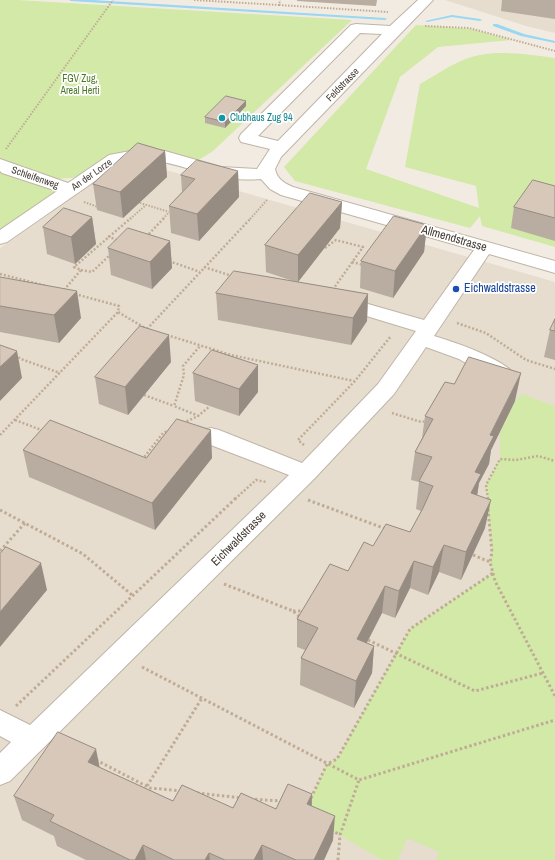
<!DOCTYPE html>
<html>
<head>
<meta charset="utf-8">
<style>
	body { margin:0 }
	canvas { display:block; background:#f2ebe1 }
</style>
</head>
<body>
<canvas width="555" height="860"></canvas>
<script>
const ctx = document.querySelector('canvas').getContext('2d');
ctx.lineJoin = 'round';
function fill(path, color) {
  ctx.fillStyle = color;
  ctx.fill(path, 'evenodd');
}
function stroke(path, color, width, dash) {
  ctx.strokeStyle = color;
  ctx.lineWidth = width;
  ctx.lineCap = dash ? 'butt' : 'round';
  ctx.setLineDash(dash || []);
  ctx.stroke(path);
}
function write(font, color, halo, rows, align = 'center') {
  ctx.font = font + ' "Archivo Narrow",sans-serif';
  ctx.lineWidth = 3.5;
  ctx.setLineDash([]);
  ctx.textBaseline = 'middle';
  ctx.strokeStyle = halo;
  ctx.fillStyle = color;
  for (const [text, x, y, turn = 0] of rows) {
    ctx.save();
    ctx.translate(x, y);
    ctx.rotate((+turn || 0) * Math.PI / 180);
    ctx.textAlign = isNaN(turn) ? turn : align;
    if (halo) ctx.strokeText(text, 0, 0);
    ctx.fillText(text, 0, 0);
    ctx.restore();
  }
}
fill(new Path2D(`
	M 445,0 L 555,0 L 555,33 L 526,26 Z
	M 145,164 L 555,282 L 555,860 L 0,860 L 0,248 L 51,213 L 48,211 L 120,166 Z`), '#e6ddcf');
fill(new Path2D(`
	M 0,0 L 17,0 L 352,20 L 213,151 L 197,161 L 141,148 L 126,151 L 81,177 L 58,179 L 34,177 L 59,192 L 0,230 Z
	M 416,25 L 471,29 L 511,40 L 438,47 L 400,77 L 366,169 L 479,208 L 476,186 L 405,167 L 420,84 C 434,76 449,66 463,60 C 492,48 525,54 555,58 L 555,247 L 482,226 L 480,216 L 470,228 L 295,181 L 284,167 Z
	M 522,394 L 555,406 L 555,860 L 436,860 L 439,852 L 407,838 L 398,860 L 382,860 L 324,826 L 308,804 L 327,764 L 337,759 L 410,629 L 492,573 L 490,562 L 492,552 L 486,485 L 500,459 L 500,433 L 515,401 Z`), '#d2e9a8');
fill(new Path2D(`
	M 69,0 L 93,0 L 385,18 L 387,19 L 385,20 L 71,1 Z
	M 452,15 L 480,19 L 482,20 L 480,21 L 452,17 L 427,22 L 425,21 Z
	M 493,24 L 497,24 L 524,34 L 555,41 L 555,43 L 521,36 L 493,26 Z`), '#99d7f3');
const minor = new Path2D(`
	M 418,0 L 433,0 L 281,157 L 275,169 C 277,179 284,183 293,187 L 555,261 L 555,273 L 489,254 L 434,336 C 454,342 505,359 517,377 L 513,382 L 506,384 L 499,382 L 459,359 L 426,347 L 394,394 L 314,479 L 10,781 L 0,785 L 0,753 L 11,742 L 0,736 L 0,710 L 30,725 L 289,475 L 203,442 L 200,436 L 203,430 L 211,428 L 219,430 L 302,463 L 378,384 L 416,331 L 340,308 L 337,304 L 340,300 L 347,298 L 424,320 L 474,250 L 281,195 L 270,189 L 261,179 C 246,180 230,180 215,176 C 183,169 154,153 121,163 L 7,242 L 0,244 L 0,230 L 57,191 L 2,173 L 0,171 L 0,159 L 68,183 L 109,155 L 141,149 L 165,151 L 221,167 L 257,169 L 270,149 L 241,142 L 239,138 L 241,134 L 351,25 L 356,24 L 390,26 ZM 360,33 L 382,34 L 278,141 L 258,136 Z`);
stroke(minor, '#c0b5a7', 2);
stroke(new Path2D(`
	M 194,0 L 279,5 L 280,0
	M 279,5 L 388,12
	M 425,26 L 469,28 L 555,51
	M 6,149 L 113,0
	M 84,202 L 98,207
	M 137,202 L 169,212
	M 130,219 L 146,205
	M 163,219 L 169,212
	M 250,219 L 267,200`), '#c0ac95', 2, [1.5, 1.5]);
stroke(new Path2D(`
	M 108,236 L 118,241
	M 146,237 L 164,218
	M 325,248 L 336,240 L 363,247 L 334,288
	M 169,261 L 200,272
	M 352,262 L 363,265
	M 204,267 L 232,276
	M 81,270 L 92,272 L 111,254
	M 0,274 L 47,286
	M 64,290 L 81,270 L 74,267 L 131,218
	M 75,294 L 119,306 L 118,312 L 145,328
	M 457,323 L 486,333 L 526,360 L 555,369
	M 147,329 L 251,218
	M 167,335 L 231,355 L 354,381
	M 15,355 L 21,359 L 60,373
	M 144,395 L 174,406
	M 392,413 L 421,422 L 427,421
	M 199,416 L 174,406 L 184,375 L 183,366 L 200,346
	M 15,420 L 44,431
	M 183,423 L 198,416 L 210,406
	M 0,435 L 118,312
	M 304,445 L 298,440 L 355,381 L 391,336
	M 142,460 L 163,433 L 170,430
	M 235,499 L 256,480 L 266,482
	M 488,499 L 486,485 L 500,459 L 516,460 L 538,456 L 555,461`), '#c0ac95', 2.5, [2, 2]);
stroke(new Path2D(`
	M 488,498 L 488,502
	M 308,500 L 386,529
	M 488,509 L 492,552 L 490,562 L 495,581 L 555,696
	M 0,510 L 83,554 L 132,595
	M 0,551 L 25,523
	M 473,555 L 490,562
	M 224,584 L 293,611 L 301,618
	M 293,611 L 306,611
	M 368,640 L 475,691 L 543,673
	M 142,667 L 359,780 L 555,720
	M 16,706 L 236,498
	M 96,760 L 150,788 L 182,791
	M 147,786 L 202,698
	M 197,793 L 242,798
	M 311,798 L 327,764 L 337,759 L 410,629 L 493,573
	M 250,799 L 281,801
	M 331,830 L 340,835
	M 338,860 L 340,835 L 359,780`), '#c0ac95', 3, [2.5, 2.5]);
fill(minor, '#fff');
fill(new Path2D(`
	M 297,0 L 377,0 L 376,6 L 297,1 Z
	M 502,0 L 555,0 L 555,19 L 501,11 Z
	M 246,106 L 225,128 L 205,123 L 205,117 Z
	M 165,151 L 167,177 L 123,218 L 97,210 L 93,184 Z
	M 238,171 L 239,197 L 199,241 L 171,233 L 169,206 L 182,192 L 181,175 Z
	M 555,186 L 555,241 L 511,228 L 514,207 Z
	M 342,202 L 340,228 L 298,282 L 368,294 L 367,321 L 351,345 L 218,320 L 216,293 L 293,281 L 266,272 L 265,245 Z
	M 92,217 L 96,244 L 75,264 L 47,254 L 43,227 Z
	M 427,225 L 424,252 L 393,298 L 360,288 L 361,261 Z
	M 170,241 L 172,268 L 152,289 L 111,275 L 108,248 Z
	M 0,277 L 81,318 L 59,343 L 0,332 Z
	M 555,319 L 555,360 L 544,357 L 550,330 Z
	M 171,362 L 128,415 L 99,404 L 95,377 Z
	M 258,365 L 258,392 L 239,416 L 195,401 L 193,373 Z
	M 515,401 L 491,450 L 489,464 L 479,483 L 477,496 L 485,528 L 461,580 L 439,572 L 428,595 L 410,588 L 395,618 L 382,613 L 367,643 L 374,646 L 372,673 L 354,708 L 300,685 L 301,658 L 305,650 L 297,647 L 297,619 L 348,571 L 373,546 L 410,532 L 421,511 L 416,509 L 419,482 L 411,480 L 415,452 L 422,438 L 425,416 Z
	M 23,450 L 146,458 L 212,458 L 155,530 L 29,477 Z
	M 99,767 L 173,801 L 233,808 L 276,809 L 312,794 L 312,806 L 333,840 L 324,860 L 86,860 L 57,846 L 54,836 L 22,820 L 14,796 Z`), '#b9aca0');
fill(new Path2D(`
	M 246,101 L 246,106 L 225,128 L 225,122 Z
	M 165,151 L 167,177 L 123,218 L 120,192 Z
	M 238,171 L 239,197 L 199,241 L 197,214 Z
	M 342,202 L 340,228 L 298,282 L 298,255 Z
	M 92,217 L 96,244 L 75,264 L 71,237 Z
	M 427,225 L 424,252 L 393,298 L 395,271 Z
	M 170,241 L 172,268 L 152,289 L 150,262 Z
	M 77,291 L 81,318 L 59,343 L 54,315 Z
	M 368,294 L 367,321 L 351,345 L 353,318 Z
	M 169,335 L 171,362 L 128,415 L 125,387 Z
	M 17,351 L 22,378 L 0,401 L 0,367 Z
	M 258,365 L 258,392 L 239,416 L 239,389 Z
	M 521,373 L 515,401 L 491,450 L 489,464 L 479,483 L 476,502 L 471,493 L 475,472 L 490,435 Z
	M 211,430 L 212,458 L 155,530 L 152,503 Z
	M 491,500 L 485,528 L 461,580 L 466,552 Z
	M 444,545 L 439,572 L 428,595 L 433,567 Z
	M 414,561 L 410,588 L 395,618 L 399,591 Z
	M 41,563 L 47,590 L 0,647 L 0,612 Z
	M 385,586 L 382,613 L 354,667 L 357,639 Z
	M 374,646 L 372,673 L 354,708 L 356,681 Z
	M 96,749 L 101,774 L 88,762 Z
	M 312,794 L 311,818 L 307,804 Z
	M 335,816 L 333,840 L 324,860 L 314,860 Z
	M 143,845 L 146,860 L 135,860 Z
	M 262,845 L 263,860 L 254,860 Z
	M 209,853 L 210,860 L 205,860 Z`), '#968c82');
const building = new Path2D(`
	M 226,96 L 246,101 L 225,122 L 205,117 Z
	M 138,143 L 165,151 L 120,192 L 93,184 Z
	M 197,160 L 238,171 L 197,214 L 169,206 L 195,179 L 181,175 Z
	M 533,180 L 555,186 L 555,218 L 514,207 Z
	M 310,193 L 342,202 L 298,255 L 265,245 Z
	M 64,208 L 92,217 L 71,237 L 43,227 Z
	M 394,216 L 427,225 L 395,271 L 361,261 Z
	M 128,228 L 170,241 L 150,262 L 108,248 Z
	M 234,271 L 368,294 L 353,318 L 216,293 Z
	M 0,277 L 77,291 L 54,315 L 0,306 Z
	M 555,319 L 555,331 L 550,330 Z
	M 140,326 L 169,335 L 125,387 L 95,377 Z
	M 0,345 L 17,351 L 0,367 Z
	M 212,350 L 258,365 L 239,389 L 193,373 Z
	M 469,357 L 521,373 L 490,435 L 494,436 L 475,472 L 481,474 L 471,493 L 491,500 L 466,552 L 444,545 L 433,567 L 414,561 L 399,591 L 385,586 L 357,639 L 374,646 L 356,681 L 301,658 L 318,628 L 297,619 L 330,564 L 348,571 L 364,542 L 373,546 L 386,524 L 410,532 L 423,508 L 433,486 L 419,481 L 432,457 L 415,452 L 433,419 L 425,416 L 445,382 L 454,384 Z
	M 177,419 L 211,430 L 152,503 L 23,450 L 50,420 L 146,458 Z
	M 6,547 L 41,563 L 0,612 L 0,554 Z
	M 58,732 L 96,749 L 88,762 L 173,801 L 182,785 L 233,808 L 241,793 L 276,809 L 288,784 L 312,794 L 307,804 L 335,816 L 314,860 L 296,860 L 262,845 L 254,860 L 225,860 L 209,853 L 205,860 L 174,860 L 143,845 L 135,860 L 130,860 L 50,821 L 54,815 L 14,796 Z`);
fill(building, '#d7c8ba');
stroke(building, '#968c82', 1);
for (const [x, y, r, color] of [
	[222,118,4,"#0f9aa8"],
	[456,289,4,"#1a4fb4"]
]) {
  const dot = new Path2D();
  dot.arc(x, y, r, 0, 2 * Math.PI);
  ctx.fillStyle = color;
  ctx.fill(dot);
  stroke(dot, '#fff', 1.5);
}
write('10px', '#4b7624', '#fff', [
	["FGV Zug,",80,79],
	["Areal Herti",80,91]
]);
write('10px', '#433b32', '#fff', [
	["Feldstrasse",343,85,-46],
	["An der Lorze",92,175,-35],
	["Schleifenweg",35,178,19]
]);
write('10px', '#0d838f', '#fff', [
	["Clubhaus Zug 94",230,118]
], 'left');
write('12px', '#433b32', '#fff', [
	["Allmendstrasse",454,239,16],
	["Eichwaldstrasse",239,539,-45]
]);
write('12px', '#164399', '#fff', [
	["Eichwaldstrasse",464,289]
], 'left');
</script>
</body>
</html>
